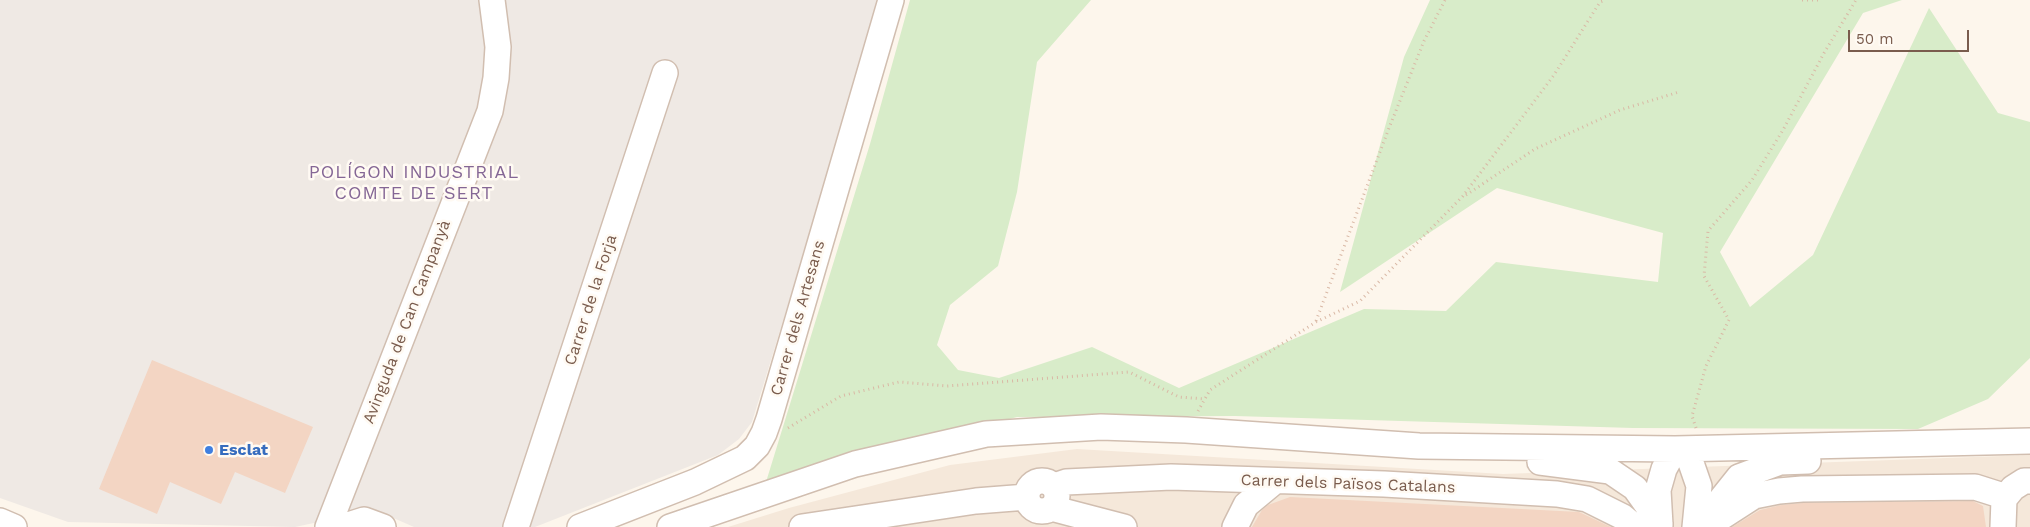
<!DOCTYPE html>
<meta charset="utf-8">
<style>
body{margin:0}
#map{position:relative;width:2030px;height:527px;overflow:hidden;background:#fdf6ec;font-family:"Work Sans",sans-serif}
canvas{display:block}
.scale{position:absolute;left:1848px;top:30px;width:121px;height:22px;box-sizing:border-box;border:2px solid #7a5c4d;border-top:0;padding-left:6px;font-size:15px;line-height:18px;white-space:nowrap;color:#7a5c4d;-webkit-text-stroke:4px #fffaf3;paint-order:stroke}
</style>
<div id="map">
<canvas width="2030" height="527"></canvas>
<div class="scale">50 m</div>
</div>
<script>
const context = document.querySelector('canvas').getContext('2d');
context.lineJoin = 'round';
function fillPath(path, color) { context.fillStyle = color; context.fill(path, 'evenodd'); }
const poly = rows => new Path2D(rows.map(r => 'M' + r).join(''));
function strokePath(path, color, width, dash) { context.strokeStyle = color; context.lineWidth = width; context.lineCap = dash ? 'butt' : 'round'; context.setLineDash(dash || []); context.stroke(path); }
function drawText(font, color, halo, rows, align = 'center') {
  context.font = font + ' "Work Sans",sans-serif'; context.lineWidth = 5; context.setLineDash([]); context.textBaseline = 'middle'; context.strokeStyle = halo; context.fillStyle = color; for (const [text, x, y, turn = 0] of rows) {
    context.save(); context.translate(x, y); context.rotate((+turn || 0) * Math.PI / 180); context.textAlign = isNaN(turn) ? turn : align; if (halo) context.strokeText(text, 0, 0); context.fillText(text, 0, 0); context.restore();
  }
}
const residential = poly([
 [1077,449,1503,474,2030,455,2030,527,728,527,789,508,950,465]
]);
const industrial = poly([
 [0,0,877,0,809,236,752,422,739,439,718,455,535,527,414,527,375,510,295,527,68,522,0,498]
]);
const green = poly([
 [910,0,1091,0,1037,62,1017,192,998,266,950,305,937,345,958,370,999,378,1092,347,1179,388,1364,309,1446,311,1496,262,1658,282,1663,233,1497,188,1340,292,1404,57,1430,0,1902,0,1863,13,1720,252,1750,307,1813,255,1929,8,1998,113,2030,122,2030,358,1988,399,1918,429,1633,428,1235,416,1017,417,766,482,870,144]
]);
const building = poly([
 [152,360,313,427,285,493,235,472,221,504,170,482,157,514,99,489],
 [1290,497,1579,512,1611,527,1252,527,1262,510,1268,505],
 [1973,501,1983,506,1986,527,1732,527,1760,510,1781,505,1803,503]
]);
const path = poly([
 [1802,0,1821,0],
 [1466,195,1535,149,1620,110,1679,92],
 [1316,321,1389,128,1424,41,1445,0],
 [1198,411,1210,390,1316,322,1360,301,1463,196,1554,75,1600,2,1606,0],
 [788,428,841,396,899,382,947,386,1129,372,1179,397,1205,399],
 [1696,428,1692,416,1706,366,1729,320,1704,276,1708,231,1752,180,1783,130,1824,53,1856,0]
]);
const minor = poly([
 [1675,449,1690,460,1699,486,1695,527],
 [1540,462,1610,471,1635,488,1660,523],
 '1027 496a15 15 0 1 1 30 0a15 15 0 1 1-30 0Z',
 [1054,486,1066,482,1171,477,1384,484,1557,494,1587,499,1623,517,1635,527],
 [2004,499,2013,488,2024,481,2030,481],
 [1051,508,1124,527],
 [0,521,14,527],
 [1708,522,1715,507,1739,477,1780,462,1808,461],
 [1660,525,1658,490,1664,469,1675,449],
 [328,527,490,111,496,78,498,47,492,0],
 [328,527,342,527,364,520,383,527],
 [516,527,665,73],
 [580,527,695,482,745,458,757,446,764,433,769,419,891,0],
 [670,527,855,464,986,434,1101,427,1186,430,1419,446,1675,449,2030,441],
 [802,527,976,501,1027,497],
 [1235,527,1246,505,1275,481],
 [1706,527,1754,496,1779,491,1802,489,1975,487,1997,494,2004,499],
 [2003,527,2004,499]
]);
const markers = [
 [209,450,5,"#3f7fe0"]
];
const streetNames = [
 ["Carrer de la Forja",591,300,-72],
 ["Carrer dels Artesans",798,318,-74],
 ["Avinguda de Can Campanyà",407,322,-69],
 ["Carrer dels Països Catalans",1348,484,2]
];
const shopNames = [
 ["Esclat",219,450]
];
const neighbourhoodNames = [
 ["POLÍGON INDUSTRIAL",414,173],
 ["COMTE DE SERT",414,194]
];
fillPath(residential, '#f5e8da');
fillPath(industrial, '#efe9e4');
fillPath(green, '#d8ecc9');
fillPath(building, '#f3d5c3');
strokePath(minor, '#d1beb0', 28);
strokePath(path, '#d9b8a5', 3, [1, 4]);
strokePath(minor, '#fff', 25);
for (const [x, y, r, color] of markers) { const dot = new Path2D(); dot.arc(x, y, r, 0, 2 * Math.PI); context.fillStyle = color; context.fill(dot); strokePath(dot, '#fffaf3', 2); }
drawText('16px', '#7a5c4d', '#fffaf3', streetNames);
drawText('bold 16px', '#366cbe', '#fffaf3', shopNames, 'left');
context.letterSpacing = '1px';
drawText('18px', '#846695', '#fffaf3', neighbourhoodNames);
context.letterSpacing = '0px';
</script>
